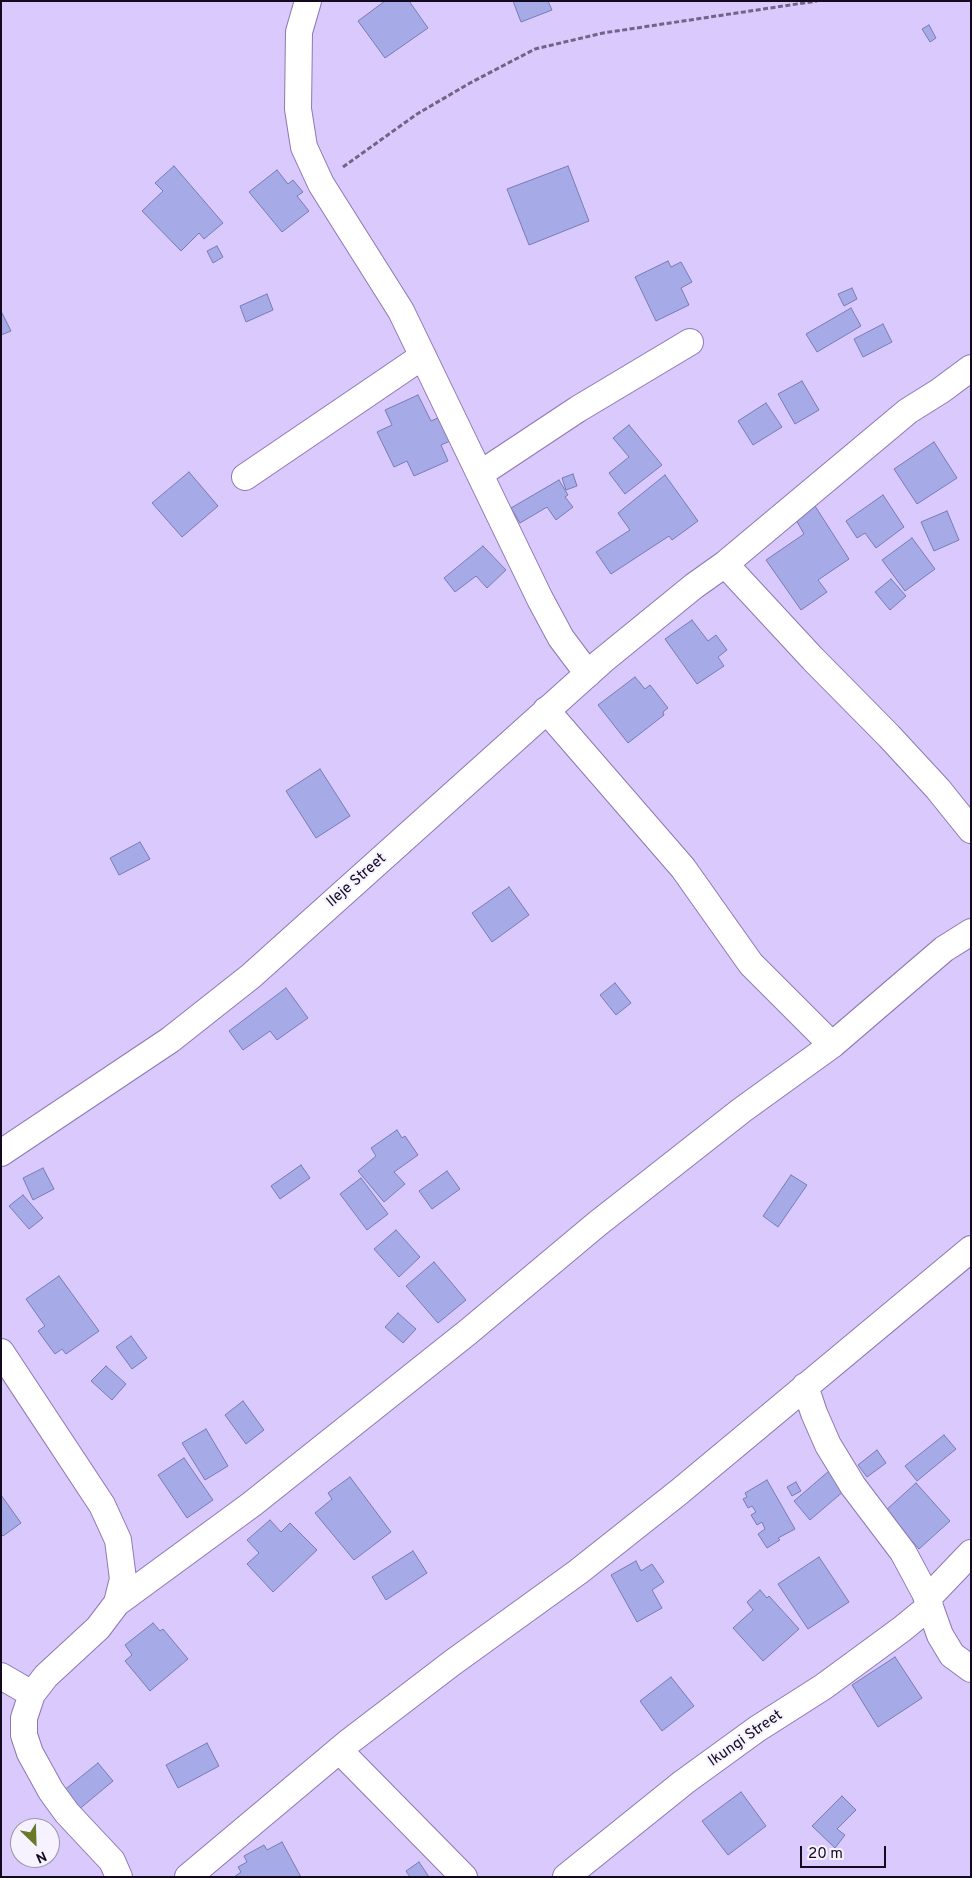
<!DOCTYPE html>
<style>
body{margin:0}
#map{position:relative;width:972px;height:1878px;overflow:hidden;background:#dac9fc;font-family:Overpass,sans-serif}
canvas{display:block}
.frame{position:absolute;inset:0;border:2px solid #130a20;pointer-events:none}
.north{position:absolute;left:10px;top:1818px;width:50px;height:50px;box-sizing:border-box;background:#f6f2ff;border:1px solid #9b95a6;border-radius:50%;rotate:156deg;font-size:14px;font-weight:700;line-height:20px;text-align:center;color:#130a20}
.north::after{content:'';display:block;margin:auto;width:18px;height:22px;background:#687928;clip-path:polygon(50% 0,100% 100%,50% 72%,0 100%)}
.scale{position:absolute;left:800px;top:1846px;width:86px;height:22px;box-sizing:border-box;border:2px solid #130a20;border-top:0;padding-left:6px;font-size:15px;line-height:18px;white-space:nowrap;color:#130a20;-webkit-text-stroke:4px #f6f2ff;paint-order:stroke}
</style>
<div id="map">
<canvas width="972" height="1878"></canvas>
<div class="frame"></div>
<div class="north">N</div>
<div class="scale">20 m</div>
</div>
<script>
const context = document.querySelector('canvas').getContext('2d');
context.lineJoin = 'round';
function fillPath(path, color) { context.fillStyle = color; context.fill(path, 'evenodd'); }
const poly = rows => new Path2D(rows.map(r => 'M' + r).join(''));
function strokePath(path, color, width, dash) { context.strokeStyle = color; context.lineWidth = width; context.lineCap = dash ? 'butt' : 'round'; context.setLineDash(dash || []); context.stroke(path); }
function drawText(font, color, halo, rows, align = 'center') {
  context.font = font + ' Overpass,sans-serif'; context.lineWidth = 4; context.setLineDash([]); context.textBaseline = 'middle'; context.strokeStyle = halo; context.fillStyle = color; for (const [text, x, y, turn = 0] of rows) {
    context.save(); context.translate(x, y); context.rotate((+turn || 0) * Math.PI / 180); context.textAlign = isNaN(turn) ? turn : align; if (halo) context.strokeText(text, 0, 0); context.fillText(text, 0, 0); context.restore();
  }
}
const building = poly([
 [385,1,409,1,428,28,385,58,358,21,385,1],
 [513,1,548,1,552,10,521,22,513,1],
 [929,25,936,38,930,42,922,29,929,25],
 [174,166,223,223,204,239,199,233,181,251,142,211,163,191,155,183,174,166],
 [568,166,589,221,529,245,507,189,568,166],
 [277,170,288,184,293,180,303,192,297,196,309,211,282,232,249,192,277,170],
 [217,246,223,257,213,263,207,251,217,246],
 [668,261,671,267,681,262,692,282,681,288,689,305,656,321,635,277,668,261],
 [852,288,857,299,844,306,838,294,852,288],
 [267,294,273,310,246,322,240,306,267,294],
 [851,308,861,326,817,352,806,334,851,308],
 [1,311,11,331,1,335,1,311],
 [883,324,892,342,863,357,854,339,883,324],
 [802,381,819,410,795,424,778,394,802,381],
 [418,395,431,421,440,417,450,441,441,445,448,461,414,476,407,461,394,467,377,432,392,425,385,410,418,395],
 [766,403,782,427,753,445,738,421,766,403],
 [629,425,662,465,625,494,609,473,629,457,613,438,629,425],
 [934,442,957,478,917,504,894,469,934,442],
 [189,472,218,506,182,537,152,503,189,472],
 [573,474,577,486,566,490,562,478,573,474],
 [665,475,698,521,672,540,669,536,611,574,596,552,630,530,618,513,665,475],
 [559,480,568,495,565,497,573,507,556,520,547,507,520,523,511,508,559,480],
 [883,495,904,527,876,548,865,533,857,538,846,521,883,495],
 [815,506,849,559,818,580,827,592,801,610,766,560,804,534,795,518,815,506],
 [947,511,959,540,934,551,921,522,947,511],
 [912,538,935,569,905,591,882,560,912,538],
 [483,546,506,570,487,588,476,576,455,592,444,578,483,546],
 [891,579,906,596,890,610,875,592,891,579],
 [692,620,708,641,716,635,727,650,718,657,724,666,697,684,665,639,692,620],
 [635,677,645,689,650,685,668,708,663,712,664,715,628,743,598,705,635,677],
 [320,769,350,816,316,838,286,791,320,769],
 [140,842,150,859,119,875,110,858,140,842],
 [509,887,529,915,492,942,472,913,509,887],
 [615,983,631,1003,616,1015,600,995,615,983],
 [286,988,308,1018,277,1040,270,1031,243,1050,229,1031,286,988],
 [397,1130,402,1138,405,1136,418,1155,394,1172,405,1184,384,1202,358,1171,376,1156,371,1148,397,1130],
 [301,1165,310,1178,280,1199,271,1186,301,1165],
 [43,1168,54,1189,33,1200,23,1178,43,1168],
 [447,1171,460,1189,432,1209,419,1191,447,1171],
 [791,1175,807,1185,778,1227,763,1216,791,1175],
 [361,1178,388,1214,367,1230,340,1194,361,1178],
 [23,1195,43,1218,29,1229,9,1206,23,1195],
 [396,1230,420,1257,399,1277,374,1249,396,1230],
 [434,1262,466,1300,438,1323,406,1286,434,1262],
 [59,1276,99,1331,66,1354,62,1349,55,1354,38,1331,45,1326,26,1299,59,1276],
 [398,1313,416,1329,403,1343,385,1327,398,1313],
 [131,1336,147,1358,132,1369,116,1347,131,1336],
 [106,1366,126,1384,112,1400,91,1381,106,1366],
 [243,1401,264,1430,246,1444,225,1415,243,1401],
 [206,1429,228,1466,205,1480,182,1443,206,1429],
 [944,1435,956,1449,917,1481,905,1466,944,1435],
 [877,1450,886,1463,867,1477,858,1465,877,1450],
 [184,1458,213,1500,187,1518,158,1475,184,1458],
 [829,1471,845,1490,810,1520,794,1501,829,1471],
 [350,1477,391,1532,354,1560,315,1513,332,1499,328,1493,350,1477],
 [767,1480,795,1529,778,1538,780,1540,767,1548,758,1534,765,1529,762,1522,757,1525,751,1515,756,1512,752,1506,748,1508,743,1499,747,1497,745,1493,767,1480],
 [796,1482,801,1491,792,1496,787,1487,796,1482],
 [916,1483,950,1521,919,1549,885,1511,916,1483],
 [1,1495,21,1523,3,1536,1,1534,1,1495],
 [270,1520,281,1532,290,1523,317,1550,273,1592,247,1564,259,1553,247,1540,270,1520],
 [413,1551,427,1573,386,1600,372,1577,413,1551],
 [819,1557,849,1602,808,1629,778,1584,819,1557],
 [636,1561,641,1571,652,1564,664,1582,652,1590,662,1608,637,1622,611,1575,636,1561],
 [760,1590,767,1598,769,1596,799,1629,763,1661,733,1628,753,1610,747,1602,760,1590],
 [153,1623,160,1631,163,1629,188,1659,150,1691,125,1661,132,1655,125,1645,153,1623],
 [895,1657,922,1698,878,1727,852,1685,895,1657],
 [671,1677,694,1706,662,1731,640,1701,671,1677],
 [207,1743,219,1766,178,1788,166,1765,207,1743],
 [98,1763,113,1781,77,1811,62,1792,98,1763],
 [741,1792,766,1826,728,1855,702,1821,741,1792],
 [842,1796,856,1810,837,1829,845,1835,835,1848,812,1826,842,1796],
 [282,1842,301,1877,234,1877,241,1872,238,1867,247,1862,244,1856,264,1845,267,1850,282,1842],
 [419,1862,429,1877,410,1877,406,1871,419,1862]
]);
const path = poly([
 [343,167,417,114,470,83,535,49,603,33,817,1]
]);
const street = poly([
 [308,1,299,32,298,109,304,147,321,184,401,311,540,599,561,638,588,674],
 [480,474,578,409,690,342],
 [245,477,423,356],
 [725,564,813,659,889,736,938,789,971,830],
 [546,710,683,868,751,964,832,1045],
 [1,1153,170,1040,251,976,602,661,694,586,725,564,908,411,940,391,971,368],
 [1,1352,102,1505,118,1540,123,1579,117,1603,98,1628,46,1676,32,1694,24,1718,24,1735,30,1753,51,1791,67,1813,112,1861,119,1877],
 [805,1386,814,1413,828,1445,853,1486,903,1552,925,1593,940,1635,952,1655,971,1669],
 [927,1599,971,1553],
 [117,1603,252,1504,468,1332,597,1224,742,1110,832,1045,944,949,971,932],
 [1,1676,32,1694],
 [339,1750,464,1877],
 [188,1877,350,1741,452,1663,578,1572,679,1492,971,1249],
 [566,1877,684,1782,757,1729,823,1687,902,1629,930,1606]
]);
const streetNames = [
 ["Ileje Street",357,881,-41],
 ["Ikungi Street",746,1739,-35]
];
fillPath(building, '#a6abe7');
strokePath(building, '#777bb5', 1);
strokePath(street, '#8d78b3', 28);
strokePath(path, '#716487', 3, [5, 2.5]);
strokePath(street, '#fff', 26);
drawText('15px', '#130a20', '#f6f2ff', streetNames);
</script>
